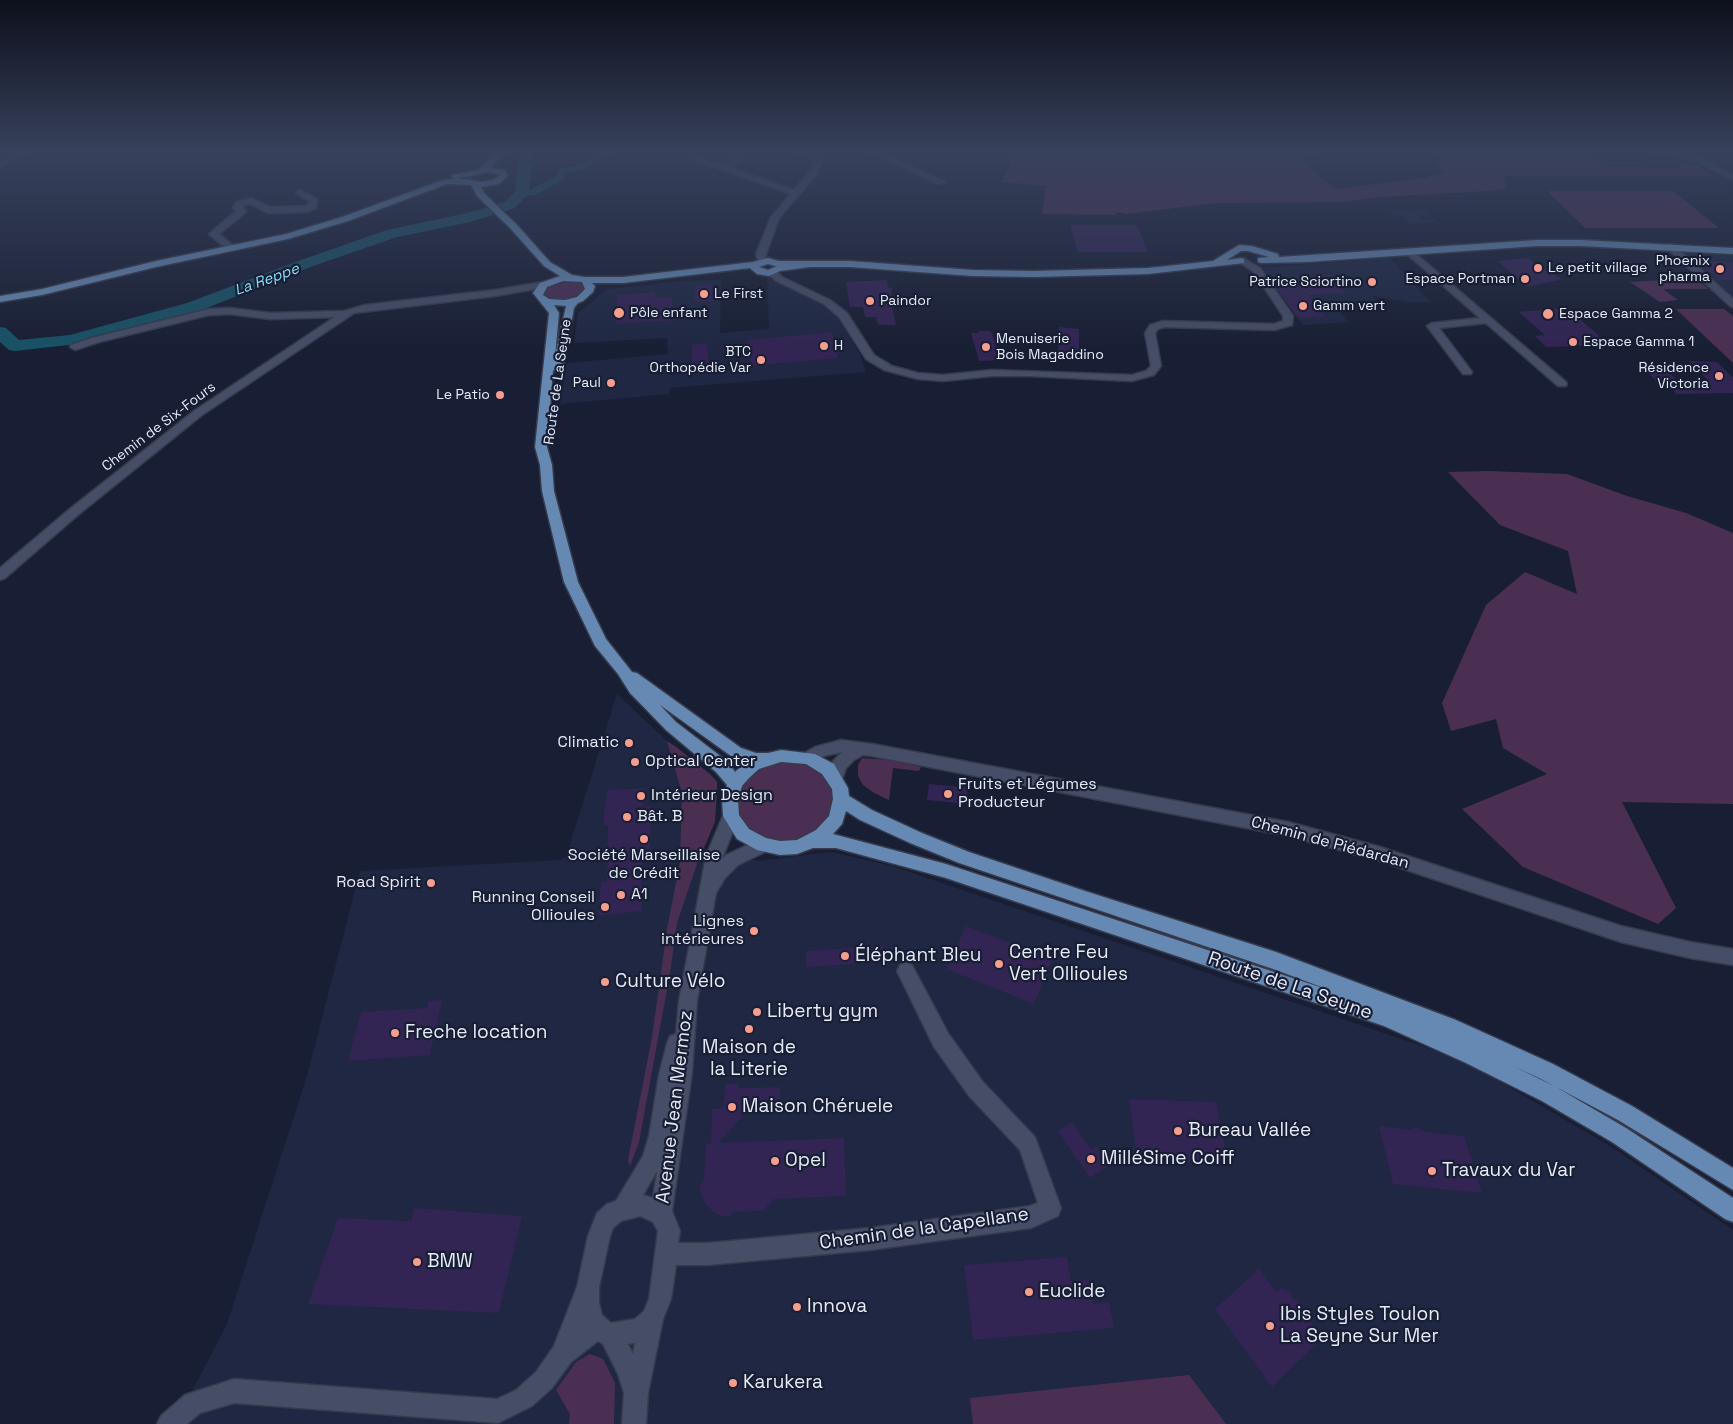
<!DOCTYPE html>
<meta charset="utf-8">
<style>
body{margin:0}
canvas{display:block;background:#181e33}
</style>
<canvas width="1733" height="1424"></canvas>
<script>
const context = document.querySelector('canvas').getContext('2d');
context.lineJoin = 'round';
function fillPath(path, color) { context.fillStyle = color; context.fill(path, 'evenodd'); }
const poly = rows => new Path2D(rows.map(r => 'M' + r).join(''));
function strokePath(path, color, width, dash) { context.strokeStyle = color; context.lineWidth = width; context.lineCap = dash ? 'butt' : 'round'; context.setLineDash(dash || []); context.stroke(path); }
function drawText(font, color, halo, rows, align = 'center') {
  context.font = font + ' "Space Grotesk",sans-serif'; context.lineWidth = 4.5; context.setLineDash([]); context.textBaseline = 'middle'; context.strokeStyle = halo; context.fillStyle = color; for (const [text, x, y, turn = 0] of rows) {
    context.save(); context.translate(x, y); context.rotate((+turn || 0) * Math.PI / 180); context.textAlign = isNaN(turn) ? turn : align; if (halo) context.strokeText(text, 0, 0); context.fillText(text, 0, 0); context.restore();
  }
}
const built = poly([
 [1424,210,1429,214,1418,215,1422,220,1433,219,1436,222,1410,223,1403,215,1394,216,1390,211],
 [1688,252,1733,253,1733,299,1686,258,1683,255],
 [1390,258,1430,302,1410,302,1373,296,1376,301,1333,303,1348,322,1303,325,1261,268],
 [767,276,824,305,837,317,860,354,866,372,670,388,669,394,560,404,567,363,668,354,667,338,574,343,578,313,608,289,683,281,721,280,720,333,769,329],
 [617,694,667,741,689,782,691,846,758,861,831,852,892,866,1463,1060,1613,1148,1733,1230,1733,1424,175,1424,227,1324,307,1076,360,871,560,860,566,857]
]);
const green = poly([
 [1013,152,1319,152,1302,160,1324,181,1337,189,1424,178,1444,172,1437,165,1441,162,1435,152,1586,152,1607,167,1681,168,1679,165,1696,165,1712,176,1504,176,1506,189,1488,191,1380,197,1344,202,1216,203,1126,214,1116,212,1117,215,1042,214,1046,186,1001,182,1011,167,1008,163],
 [1547,191,1673,191,1719,228,1585,228],
 [562,278,588,283,580,299,547,302,539,289],
 [1696,278,1708,289,1663,289,1678,300,1660,302,1630,282],
 [1676,309,1724,309,1733,316,1733,363],
 [1488,471,1567,474,1627,496,1686,513,1733,533,1733,804,1622,802,1676,908,1658,924,1523,867,1462,809,1547,774,1503,748,1496,719,1451,731,1442,703,1486,605,1525,572,1577,594,1568,551,1500,525,1448,472],
 [667,741,675,746,711,775,717,782,717,791,715,822,697,864,677,923,670,973,639,1142,630,1166,628,1160,652,1037,667,929,680,862,682,793],
 [781,756,819,763,841,799,813,841,763,845,731,816,743,773],
 [862,758,890,760,921,767,919,771,893,768,889,800,874,793,863,785,858,776,858,765],
 [590,1354,603,1359,615,1383,614,1424,569,1424,570,1414,556,1390,576,1362],
 [1189,1375,1226,1424,973,1424,970,1398]
]);
const canal = poly([
 [602,152,613,152,580,170,568,172,564,175,564,179,535,195,522,196,518,193,522,190,530,190,557,176,557,172,562,168,575,166,602,152]
]);
const river = poly([
 [519,152,533,152,529,193,515,208,470,222,397,237,313,266,199,311,77,344,15,351,9,350,0,342,0,327,6,328,19,340,70,335,187,303,301,260,387,230,467,213,505,202,515,192,519,152]
]);
const building = poly([
 [1070,225,1137,225,1148,252,1078,252],
 [1528,258,1539,267,1562,279,1527,287,1498,261],
 [1698,261,1733,263,1733,280,1717,280,1715,274,1711,274],
 [1332,275,1346,293,1309,295,1325,317,1298,318,1269,278],
 [887,280,888,287,892,288,891,302,896,325,878,325,876,317,865,317,863,307,850,307,846,282],
 [714,285,714,301,694,302,695,286],
 [655,292,655,298,672,297,674,320,616,324,617,295],
 [1567,308,1597,334,1608,345,1546,347,1535,336,1545,335,1519,312],
 [1059,327,1079,329,1079,356,1058,354],
 [978,331,991,331,1001,360,979,361,971,333,978,333],
 [832,332,838,358,751,366,747,340],
 [707,343,709,369,691,371,692,345],
 [1689,361,1717,362,1733,378,1733,393,1676,394,1671,388,1664,388,1649,374,1652,374,1648,369,1665,369,1677,380,1707,380],
 [929,784,968,788,967,804,927,800],
 [645,788,643,807,651,806,650,851,641,852,642,911,598,916,601,882,607,882,608,825,603,825,607,790],
 [966,926,1052,959,1034,1004,946,969],
 [883,946,884,962,806,967,806,951],
 [442,1000,430,1055,348,1061,361,1012,427,1008,428,1001],
 [738,1083,738,1088,780,1087,780,1105,766,1105,766,1103,743,1104,743,1116,718,1143,844,1138,846,1196,774,1199,763,1211,733,1212,730,1216,721,1216,712,1211,706,1204,701,1194,700,1184,704,1179,706,1144,711,1143,712,1109,724,1108,725,1084],
 [1129,1099,1216,1102,1228,1164,1137,1160],
 [1072,1122,1091,1149,1096,1146,1109,1165,1090,1178,1058,1131],
 [1379,1126,1411,1130,1416,1127,1426,1132,1464,1136,1482,1193,1393,1184],
 [414,1208,522,1216,499,1313,308,1304,338,1218,411,1221],
 [1067,1257,1071,1281,1089,1280,1093,1304,1109,1302,1114,1328,973,1340,964,1265],
 [1259,1269,1276,1292,1282,1288,1291,1292,1291,1297,1299,1302,1298,1305,1306,1310,1305,1314,1323,1337,1272,1387,1215,1309]
]);
const minor = poly([
 [16,152,26,152,0,167,0,162,16,152],
 [733,152,742,152,747,157,730,168,794,190,807,175,812,167,814,157,795,152,823,152,820,167,815,176,779,218,766,254,765,263,759,263,756,254,771,217,791,194,689,158,693,156,722,165,738,157,733,152],
 [871,152,882,152,945,182,938,184,871,152],
 [1655,152,1676,152,1699,156,1733,175,1733,180,1694,160,1655,152],
 [300,190,317,199,316,208,308,212,268,213,250,204,242,206,246,211,245,213,219,234,234,246,234,250,228,250,209,234,236,211,233,208,236,202,251,198,270,207,306,206,310,202,296,193,300,190],
 [1671,244,1674,245,1733,299,1733,307,1730,306,1668,249,1668,245,1671,244],
 [1410,249,1566,382,1567,384,1566,386,1558,386,1486,323,1439,328,1472,372,1471,374,1463,374,1427,326,1432,323,1480,318,1407,254,1405,252,1410,249],
 [1243,258,1260,268,1293,316,1292,325,1274,330,1164,327,1158,329,1155,333,1161,366,1154,375,1132,381,1030,376,992,376,943,381,918,379,884,370,866,359,839,317,824,304,776,281,767,272,769,270,775,270,782,277,830,300,847,313,874,355,892,366,918,373,943,375,992,370,1132,375,1146,371,1151,366,1145,333,1150,325,1163,321,1274,324,1283,321,1283,316,1254,272,1238,261,1243,258],
 [543,282,548,285,546,287,495,296,354,313,202,415,79,514,5,578,0,580,0,568,71,508,194,411,335,317,270,319,230,314,209,315,99,342,75,350,70,347,71,345,91,338,209,309,230,308,270,313,344,311,365,305,495,290,543,282],
 [841,740,872,744,1288,822,1380,847,1621,926,1690,942,1733,949,1733,965,1690,958,1621,942,1380,861,1288,836,872,756,863,755,854,760,846,768,841,782,835,783,829,782,827,777,833,761,842,752,824,756,809,764,803,762,801,758,803,754,815,747,841,740],
 [731,809,737,811,739,816,722,859,726,855,763,838,769,840,771,845,769,850,738,865,725,878,716,893,697,1001,692,1073,672,1211,680,1231,678,1243,708,1243,870,1228,1030,1206,1038,1203,1020,1150,969,1096,934,1047,897,971,900,965,906,962,912,965,948,1033,983,1082,1035,1137,1061,1208,1058,1216,1031,1228,870,1250,708,1265,676,1265,671,1299,663,1319,648,1393,646,1424,622,1424,624,1393,618,1374,603,1344,598,1341,571,1362,552,1388,532,1406,498,1423,234,1403,200,1413,187,1424,157,1424,161,1416,185,1395,234,1379,497,1399,516,1390,536,1372,554,1346,577,1287,588,1236,597,1213,607,1204,616,1201,643,1156,649,1136,659,1075,667,1043,670,1036,676,1034,679,1001,706,856,725,811,731,809],
 [657,1171,653,1198,643,1195,657,1171],
 [640,1216,653,1222,658,1231,649,1299,644,1311,635,1319,611,1323,602,1315,599,1303,599,1287,610,1236,613,1228,621,1221,640,1216],
 [634,1343,635,1343,633,1354,628,1344,634,1343]
]);
const major = poly([
 [496,152,505,152,491,168,505,170,508,176,499,184,481,187,484,193,517,225,550,262,572,275,585,277,623,277,753,262,768,258,779,261,850,261,973,270,1034,271,1148,268,1213,261,1239,245,1252,246,1278,254,1279,257,1537,240,1581,240,1733,248,1733,254,1581,246,1537,246,1307,262,1261,263,1258,262,1258,258,1269,257,1248,251,1241,251,1227,260,1241,258,1244,259,1244,263,1148,274,1034,277,973,276,850,267,810,267,780,271,769,276,757,274,750,268,623,283,592,283,595,286,593,292,583,301,578,303,574,308,563,369,558,372,553,370,547,447,552,465,554,491,578,582,606,639,632,672,637,673,741,748,756,753,768,753,781,750,815,754,834,764,848,788,849,796,872,810,922,833,969,852,1085,891,1276,952,1456,1020,1553,1064,1632,1106,1733,1168,1733,1190,1618,1120,1539,1078,1513,1066,1556,1087,1626,1128,1733,1198,1733,1222,1725,1219,1612,1142,1542,1101,1466,1063,1384,1026,946,878,836,848,813,848,797,854,780,855,757,850,737,839,723,816,722,800,727,785,716,772,666,730,630,693,618,674,595,646,564,582,542,491,540,465,535,447,549,313,533,293,540,283,560,276,544,266,511,229,477,196,471,185,447,184,348,221,288,239,156,267,42,295,0,302,0,296,42,289,156,261,286,234,342,217,443,180,454,179,451,177,452,175,478,170,496,152],
 [488,172,500,175,493,180,480,182,467,179,457,179,488,172],
 [768,264,775,266,777,266,768,270,759,267,768,264],
 [563,281,582,282,585,289,577,297,565,300,549,299,543,295,547,287,563,281],
 [554,305,566,306,555,356,559,313,554,305],
 [660,705,731,756,746,762,735,772,728,762,676,722,660,705],
 [781,762,806,764,822,774,832,789,833,799,829,816,816,830,797,840,780,841,766,838,749,829,739,815,738,800,742,786,749,778,759,769,781,762],
 [846,811,860,820,910,843,959,863,1276,970,1332,991,946,864,833,834,842,824,846,811]
]);
const markers = [
 [1538,268,5,"#f59d8f"],
 [1720,269,5,"#f59d8f"],
 [1525,279,5,"#f59d8f"],
 [1372,282,5,"#f59d8f"],
 [704,294,5,"#f59d8f"],
 [870,301,5,"#f59d8f"],
 [1303,306,5,"#f59d8f"],
 [619,313,6,"#f59d8f"],
 [1548,314,6,"#f59d8f"],
 [1573,342,5,"#f59d8f"],
 [824,346,5,"#f59d8f"],
 [986,347,5,"#f59d8f"],
 [761,360,5,"#f59d8f"],
 [1719,376,5,"#f59d8f"],
 [611,383,5,"#f59d8f"],
 [500,395,5,"#f59d8f"],
 [629,743,5,"#f59d8f"],
 [635,762,5,"#f59d8f"],
 [948,794,5,"#f59d8f"],
 [641,796,5,"#f59d8f"],
 [627,817,5,"#f59d8f"],
 [644,839,5,"#f59d8f"],
 [431,883,5,"#f59d8f"],
 [621,895,5,"#f59d8f"],
 [605,907,5,"#f59d8f"],
 [754,931,5,"#f59d8f"],
 [845,956,5,"#f59d8f"],
 [999,964,5,"#f59d8f"],
 [605,982,5,"#f59d8f"],
 [757,1012,5,"#f59d8f"],
 [749,1029,5,"#f59d8f"],
 [395,1033,5,"#f59d8f"],
 [732,1107,5,"#f59d8f"],
 [1178,1131,5,"#f59d8f"],
 [1091,1159,5,"#f59d8f"],
 [775,1161,5,"#f59d8f"],
 [1432,1171,5,"#f59d8f"],
 [417,1262,5,"#f59d8f"],
 [1029,1292,5,"#f59d8f"],
 [797,1307,5,"#f59d8f"],
 [1270,1326,5,"#f59d8f"],
 [733,1383,5,"#f59d8f"]
];
const farPoinames = [
 ["Phoenix",1710,261,"right"],
 ["pharma",1710,277,"right"],
 ["Le petit village",1548,268],
 ["Espace Portman",1515,279,"right"],
 ["Patrice Sciortino",1362,282,"right"],
 ["Le First",714,294],
 ["Paindor",880,301],
 ["Gamm vert",1313,306],
 ["Pôle enfant",630,313],
 ["Espace Gamma 2",1559,314],
 ["Menuiserie",996,339],
 ["Bois Magaddino",996,355],
 ["Espace Gamma 1",1583,342],
 ["H",834,346],
 ["BTC",751,352,"right"],
 ["Orthopédie Var",751,368,"right"],
 ["Résidence",1709,368,"right"],
 ["Victoria",1709,384,"right"],
 ["Paul",601,383,"right"],
 ["Le Patio",490,395,"right"]
];
const farStreetnames = [
 ["Route de La Seyne",558,382,-82],
 ["Chemin de Six-Fours",159,427,-37]
];
const farWaternames = [
 ["La Reppe",267,280,-20]
];
const poiNames = [
 ["Climatic",619,743,"right"],
 ["Optical Center",645,762],
 ["Fruits et Légumes",958,785],
 ["Producteur",958,803],
 ["Intérieur Design",651,796],
 ["Bât. B",637,817],
 ["Société Marseillaise",644,856,"center"],
 ["de Crédit",644,874,"center"],
 ["Road Spirit",421,883,"right"],
 ["A1",631,895],
 ["Running Conseil",595,898,"right"],
 ["Ollioules",595,916,"right"],
 ["Lignes",744,922,"right"],
 ["intérieures",744,940,"right"]
];
const streetNames = [
 ["Chemin de Piédardan",1330,843,15]
];
const nearPoinames = [
 ["Centre Feu",1009,953],
 ["Vert Ollioules",1009,975],
 ["Éléphant Bleu",855,956],
 ["Culture Vélo",615,982],
 ["Liberty gym",767,1012],
 ["Freche location",405,1033],
 ["Maison de",749,1048,"center"],
 ["la Literie",749,1070,"center"],
 ["Maison Chéruele",742,1107],
 ["Bureau Vallée",1188,1131],
 ["MilléSime Coiff",1101,1159],
 ["Opel",785,1161],
 ["Travaux du Var",1442,1171],
 ["BMW",427,1262],
 ["Euclide",1039,1292],
 ["Innova",807,1307],
 ["Ibis Styles Toulon",1280,1315],
 ["La Seyne Sur Mer",1280,1337],
 ["Karukera",743,1383]
];
const nearStreetnames = [
 ["Route de La Seyne",1290,986,19],
 ["Avenue Jean Mermoz",675,1107,-83],
 ["Chemin de la Capellane",924,1229,-8]
];
fillPath(built, '#1f2742');
fillPath(green, '#4b2f53');
fillPath(canal, '#185265');
fillPath(river, '#185265');
fillPath(building, '#322453');
strokePath(minor, '#363a4b', 3);
strokePath(major, '#363a4b', 3);
fillPath(minor, '#464d66');
fillPath(major, '#6589b2');
const sky = context.createLinearGradient(0, 0, 0, 352);
sky.addColorStop(0, '#0d101c');
sky.addColorStop(0.43, '#37415b');
sky.addColorStop(1, '#37415b00');
context.fillStyle = sky;
context.fillRect(0, 0, 1733, 352);
for (const [x, y, r, color] of markers) { const dot = new Path2D(); dot.arc(x, y, r, 0, 2 * Math.PI); context.fillStyle = color; context.fill(dot); strokePath(dot, '#181e33', 2); }
drawText('14px', '#e5eaf9', '#181e33', farPoinames, 'left');
drawText('14px', '#e5eaf9', '#181e33', farStreetnames);
drawText('italic 15px', '#8bdcfa', '#181e33', farWaternames);
drawText('16px', '#e5eaf9', '#181e33', poiNames, 'left');
drawText('16px', '#e5eaf9', '#181e33', streetNames);
drawText('19px', '#e5eaf9', '#181e33', nearPoinames, 'left');
drawText('19px', '#e5eaf9', '#181e33', nearStreetnames);
</script>
